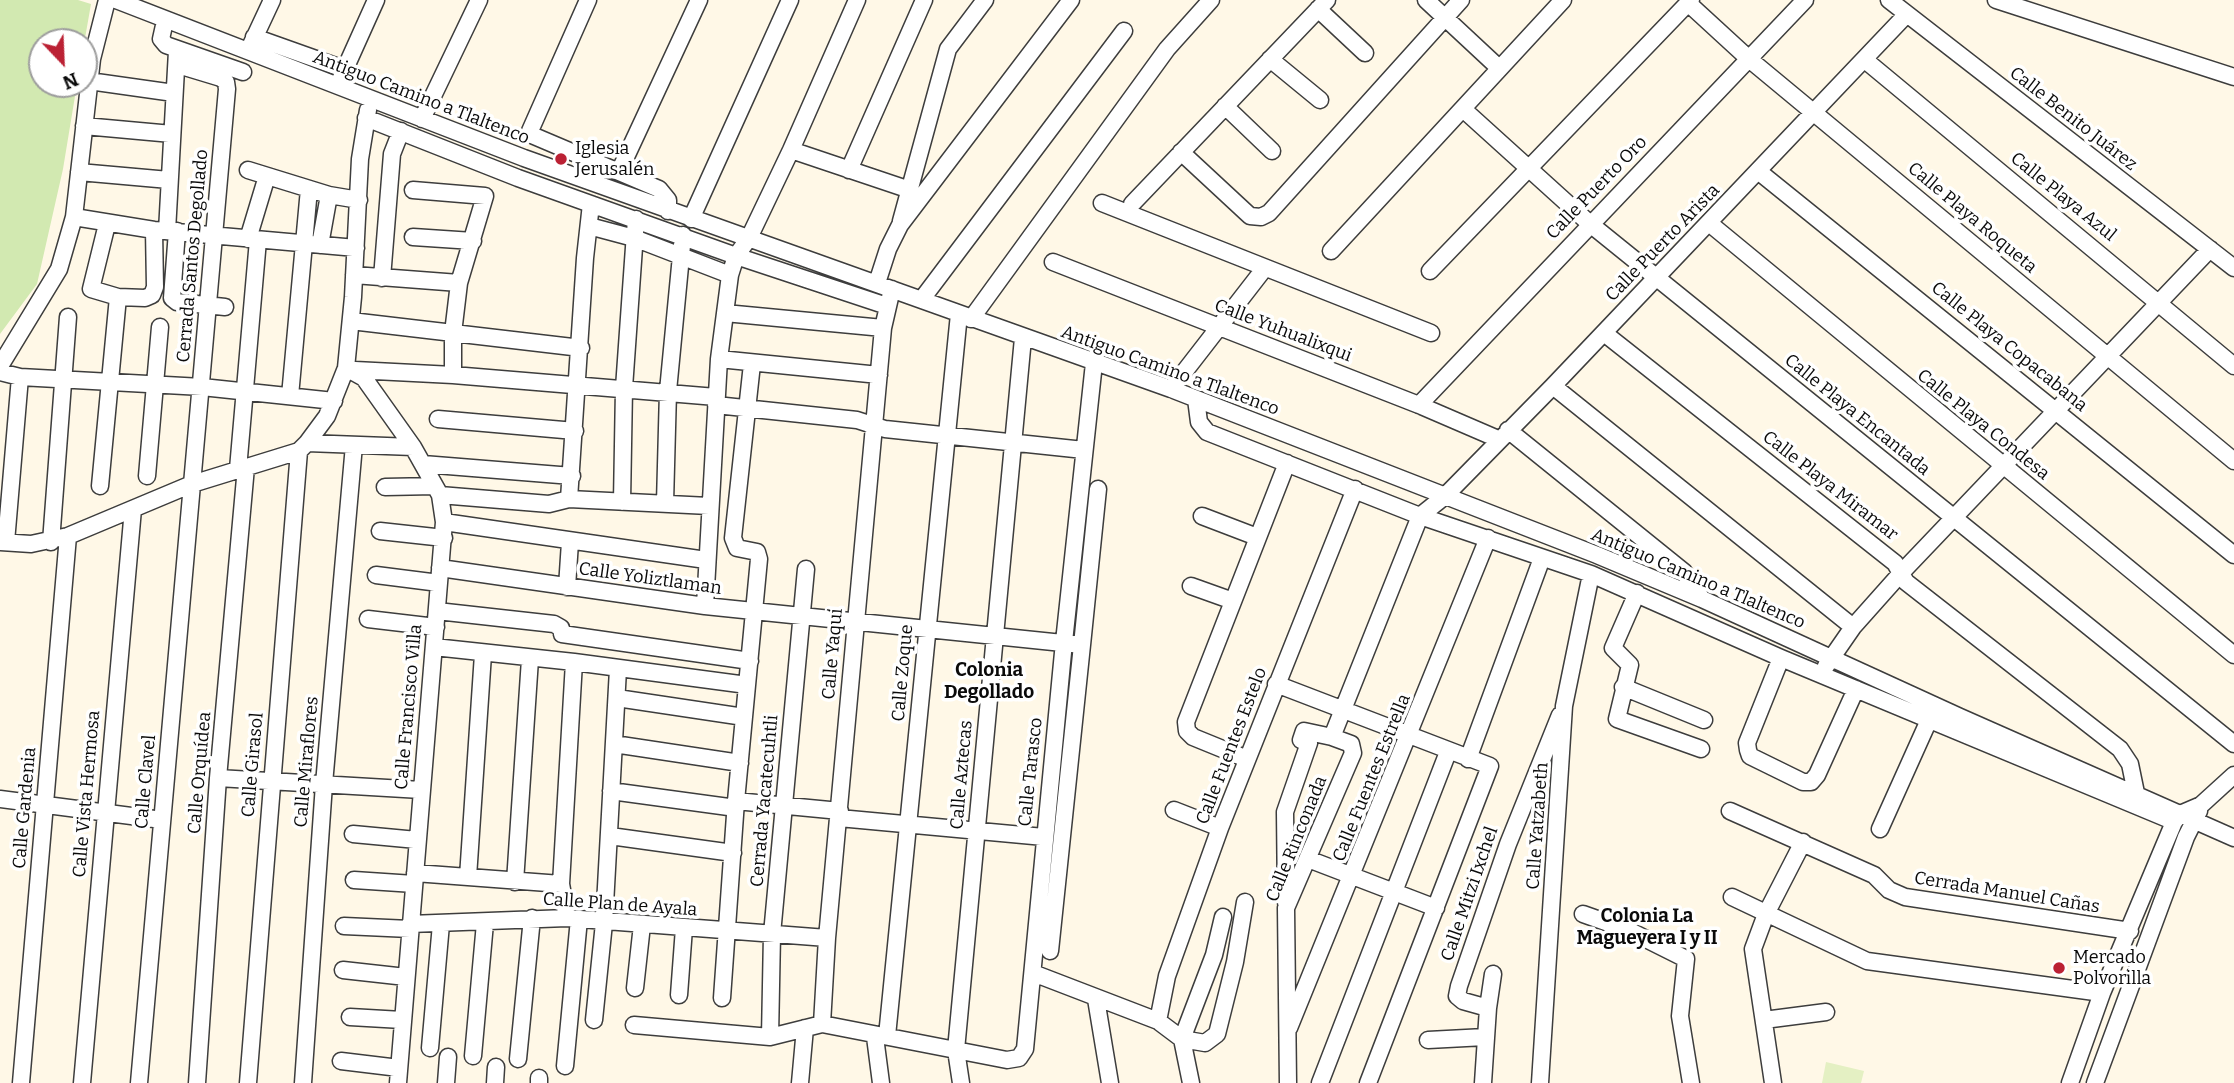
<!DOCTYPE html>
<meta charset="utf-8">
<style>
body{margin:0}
#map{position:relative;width:2234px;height:1083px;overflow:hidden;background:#fff8e7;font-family:Bitter,serif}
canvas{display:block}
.north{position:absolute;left:28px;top:28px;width:70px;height:70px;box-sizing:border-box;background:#fff;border:2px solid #9d9d9d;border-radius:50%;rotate:157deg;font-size:19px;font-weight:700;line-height:28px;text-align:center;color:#0a0a0a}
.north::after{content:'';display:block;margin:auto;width:24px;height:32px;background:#bb2134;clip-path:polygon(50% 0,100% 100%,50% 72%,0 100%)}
</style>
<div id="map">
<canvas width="2234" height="1083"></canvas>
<div class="north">N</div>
</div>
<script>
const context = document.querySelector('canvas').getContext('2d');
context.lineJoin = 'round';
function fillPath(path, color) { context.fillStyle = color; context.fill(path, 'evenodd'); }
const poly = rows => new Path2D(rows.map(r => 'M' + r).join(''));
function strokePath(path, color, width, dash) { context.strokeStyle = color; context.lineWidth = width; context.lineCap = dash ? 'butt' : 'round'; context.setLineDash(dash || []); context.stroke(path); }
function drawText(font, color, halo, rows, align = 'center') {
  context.font = font + ' Bitter,serif'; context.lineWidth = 7; context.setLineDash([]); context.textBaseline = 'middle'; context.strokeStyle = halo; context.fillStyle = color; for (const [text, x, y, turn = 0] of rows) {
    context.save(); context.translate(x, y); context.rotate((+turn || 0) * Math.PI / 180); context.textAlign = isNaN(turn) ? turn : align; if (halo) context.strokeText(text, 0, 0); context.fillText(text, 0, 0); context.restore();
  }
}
const green = poly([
 [0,0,78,0,91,4,84,44,42,42,42,84,77,84,63,169,37,284,0,334]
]);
const pitch = poly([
 [1826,1062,1864,1071,1861,1083,1822,1083]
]);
const minor = poly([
 [116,0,524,158,1171,389,1597,555,1702,599,1960,717,2234,838],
 [588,0,530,131,534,136,659,189,668,200,668,211],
 [1426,0,1499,68],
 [1889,0,2234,268],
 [1996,0,2234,77],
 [1688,3,1749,59,2234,461],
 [1318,9,1365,53],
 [165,21,161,39,166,45,243,72],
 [254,37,344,69],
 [251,45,272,0],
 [1270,59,1320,100],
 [1865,60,2234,366],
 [341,78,376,0],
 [89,81,174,93],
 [1225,106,1272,151],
 [1463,109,1589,223,2234,744],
 [366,118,518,178,736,256,887,306],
 [422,119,479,0],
 [84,126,172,134],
 [791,150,910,190],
 [1181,152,1250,216,1261,217,1269,213,1461,0],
 [248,170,329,195,359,200],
 [849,170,924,0],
 [1758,171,2234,555],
 [79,172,169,180],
 [619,172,699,0],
 [413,190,485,196,459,283,453,333,453,375],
 [1102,203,1431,333],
 [1132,204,1327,0],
 [74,217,154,230,356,248],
 [691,219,790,0],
 [901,221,948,49,985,0],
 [1709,223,2234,655],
 [107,224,91,289,118,297,145,298,152,295,155,287,154,230],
 [589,226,634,238,730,275],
 [167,231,177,51],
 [177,231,172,298,177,302,225,307],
 [413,237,473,241],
 [248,239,267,176],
 [320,245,329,195],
 [1331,251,1563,0],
 [1053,262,1419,405,1498,439],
 [1430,271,1691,0],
 [354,275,459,283],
 [382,278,392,154,401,131],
 [877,283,888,249,900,225,1071,0],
 [922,299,1124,31],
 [725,313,883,328],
 [971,319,1167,49,1211,0],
 [351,321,581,348],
 [1604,333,1895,563,1906,582,2120,749,2130,764,2136,793],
 [719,359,879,375],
 [0,366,59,269,74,217,92,59,107,0],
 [346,368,364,378,413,447,440,495,444,522,398,1083],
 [355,370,453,375,716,397],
 [0,372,20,377,202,387,334,401],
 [1553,386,1853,627],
 [1171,389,1264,269],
 [290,396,309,189],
 [1196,399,1199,422,1207,432,1420,516,1591,574,1781,658,2168,819],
 [716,405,857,420,885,429,1084,450],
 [1419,405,1805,0],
 [438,419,575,431],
 [1508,430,1684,572,1702,599],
 [307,443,327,416,346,368,353,297,360,159,368,110],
 [423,464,572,476],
 [238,469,258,240],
 [147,476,160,327],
 [100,486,118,297],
 [385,487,435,486],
 [440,495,549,504,569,499,709,506],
 [569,499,585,258,591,204],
 [622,502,624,388,636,219],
 [665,503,668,391,683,235],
 [1202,516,1257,537],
 [444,522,706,560],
 [380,531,444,538],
 [0,542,31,544,68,536,192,484,299,451,307,443,413,447],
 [6,542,20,377],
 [51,542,68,317],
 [440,568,705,606,1082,645,1098,489],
 [376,575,439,583],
 [1191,586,1233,601],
 [567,587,570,542],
 [1637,593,1613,648,1630,665,1617,719,1701,749],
 [705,606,719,359,730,275,736,256,749,238,791,150,857,0],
 [437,611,554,624,561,628,562,634,750,661],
 [368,619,436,627],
 [434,647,574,662,747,685],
 [1781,658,1747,743,1748,750,1750,756,1803,782,1811,782,1817,775,1856,689],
 [1826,666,1853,627,1902,572,2210,249],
 [1276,684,1490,766,1368,1083],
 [1623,687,1704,720],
 [617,698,744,717],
 [614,744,740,763],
 [1247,759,1193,737,1187,731,1186,722,1287,463],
 [1468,759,1542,558],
 [218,778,421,790],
 [611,791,736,808],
 [0,799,162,820],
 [736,801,840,811],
 [1174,810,1220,828],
 [1730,811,1874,875,1889,890,1905,897,2130,931],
 [839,818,1044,837],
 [1880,829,1929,720],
 [353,834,417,840],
 [610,836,733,853],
 [1308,859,1436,908],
 [415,873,561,884],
 [468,877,483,654],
 [354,880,414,884],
 [515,882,530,659],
 [1732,897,1867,961,2102,993],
 [1286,903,1285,812,1309,743,1301,740,1304,731,1332,737],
 [1583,914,1628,930,1686,959,1680,1016,1691,1083],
 [567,918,561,884,574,662],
 [410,924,567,918,827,938],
 [344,926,410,929],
 [1050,951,1082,645],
 [343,970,406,977],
 [1033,973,1158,1021,1182,1039,1205,1043,1217,1034,1235,962,1245,902],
 [635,988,642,925],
 [679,995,684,928],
 [722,998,736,801,759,559,757,552,737,548,733,538,752,364],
 [1096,999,1110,1083],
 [1488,1008,1493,974],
 [350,1017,402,1020],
 [594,1020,604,923,618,669],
 [1764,1020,1826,1012],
 [1158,1021,1167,976,1220,828,1355,489],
 [822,1024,827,938,883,328,892,289],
 [634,1025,770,1037,822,1024,1007,1060,1019,1058,1025,1049,1064,642,1094,363],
 [1289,1028,1488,538],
 [887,1036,959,314],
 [770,1037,772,934,806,569],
 [875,1037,881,1083],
 [1428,1040,1485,1037],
 [430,1048,441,924],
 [473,1056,485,923],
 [518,1059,532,918],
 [341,1061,399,1068],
 [565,1066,579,919],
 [21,1083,68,536],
 [82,1083,133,509],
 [139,1083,227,89,226,82,221,78,178,65],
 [197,1083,218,778,246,467],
 [248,1083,299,451],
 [303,1083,324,784,354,445],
 [446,1083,448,1057],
 [495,1083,496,1067],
 [539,1083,539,1078],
 [800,1083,805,1028],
 [961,1083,956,1050,1023,338],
 [1191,1083,1182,1039,1214,955,1223,917],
 [1288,1083,1286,908,1353,753,1351,744,1332,737,1420,516,1445,496,1553,386,1906,15],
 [1320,1083,1448,752],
 [1483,1083,1488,1008,1463,1001,1457,996,1459,986,1508,844,1560,715],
 [1540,1083,1564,706,1591,574],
 [1773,1083,1753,949,1766,914,1803,842],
 [2070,1083,2102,993,2174,822,2180,814,2201,805,2234,775],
 [2095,1083,2186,837,2199,811]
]);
const markers = [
 [561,159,7,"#bb2134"],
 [2059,968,7,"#bb2134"]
];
const streetNames = [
 ["Antiguo Camino a Tlaltenco",421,98,21],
 ["Calle Benito Juárez",2073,119,38],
 ["Calle Puerto Oro",1597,188,-46],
 ["Calle Playa Azul",2063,197,39],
 ["Calle Playa Roqueta",1972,218,40],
 ["Calle Puerto Arista",1663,243,-46],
 ["Cerrada Santos Degollado",193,256,-85],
 ["Calle Yuhualixqui",1283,331,21],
 ["Calle Playa Copacabana",2009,347,39],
 ["Antiguo Camino a Tlaltenco",1170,371,20],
 ["Calle Playa Encantada",1857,415,39],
 ["Calle Playa Condesa",1983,425,39],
 ["Calle Playa Miramar",1830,486,38],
 ["Calle Yoliztlaman",650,579,8],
 ["Antiguo Camino a Tlaltenco",1698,579,23],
 ["Calle Yaqui",833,654,-85],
 ["Calle Zoque",903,673,-85],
 ["Calle Francisco Villa",409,707,-85],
 ["Calle Fuentes Estelo",1232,746,-69],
 ["Calle Miraflores",307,762,-85],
 ["Calle Girasol",253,765,-85],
 ["Calle Tarasco",1031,772,-84],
 ["Calle Orquídea",200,773,-85],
 ["Calle Aztecas",962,775,-85],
 ["Calle Fuentes Estrella",1372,778,-68],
 ["Calle Clavel",146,782,-85],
 ["Calle Vista Hermosa",87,794,-85],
 ["Cerrada Yacatecuhtli",765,801,-85],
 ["Calle Gardenia",25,808,-85],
 ["Calle Yatzabeth",1538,826,-86],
 ["Calle Rinconada",1297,839,-68],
 ["Cerrada Manuel Cañas",2007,893,9],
 ["Calle Mitzi Ixchel",1470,894,-71],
 ["Calle Plan de Ayala",620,905,4]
];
const poiNames = [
 ["Iglesia",575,149],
 ["Jerusalén",575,170],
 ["Mercado",2073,958],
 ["Polvorilla",2073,979]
];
const neighbourhoodNames = [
 ["Colonia",989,671],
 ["Degollado",989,693],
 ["Colonia La",1647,917],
 ["Magueyera I y II",1647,939]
];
fillPath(green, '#d2e9b1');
fillPath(pitch, '#e4f0c3');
strokePath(minor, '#3d3d3d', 19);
strokePath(minor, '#fff', 16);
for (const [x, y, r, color] of markers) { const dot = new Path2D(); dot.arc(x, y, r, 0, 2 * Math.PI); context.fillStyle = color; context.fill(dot); strokePath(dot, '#fff', 2.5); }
drawText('18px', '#0a0a0a', '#fff', streetNames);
drawText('18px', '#0a0a0a', '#fff', poiNames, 'left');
drawText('bold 19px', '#0a0a0a', '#fff', neighbourhoodNames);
</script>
